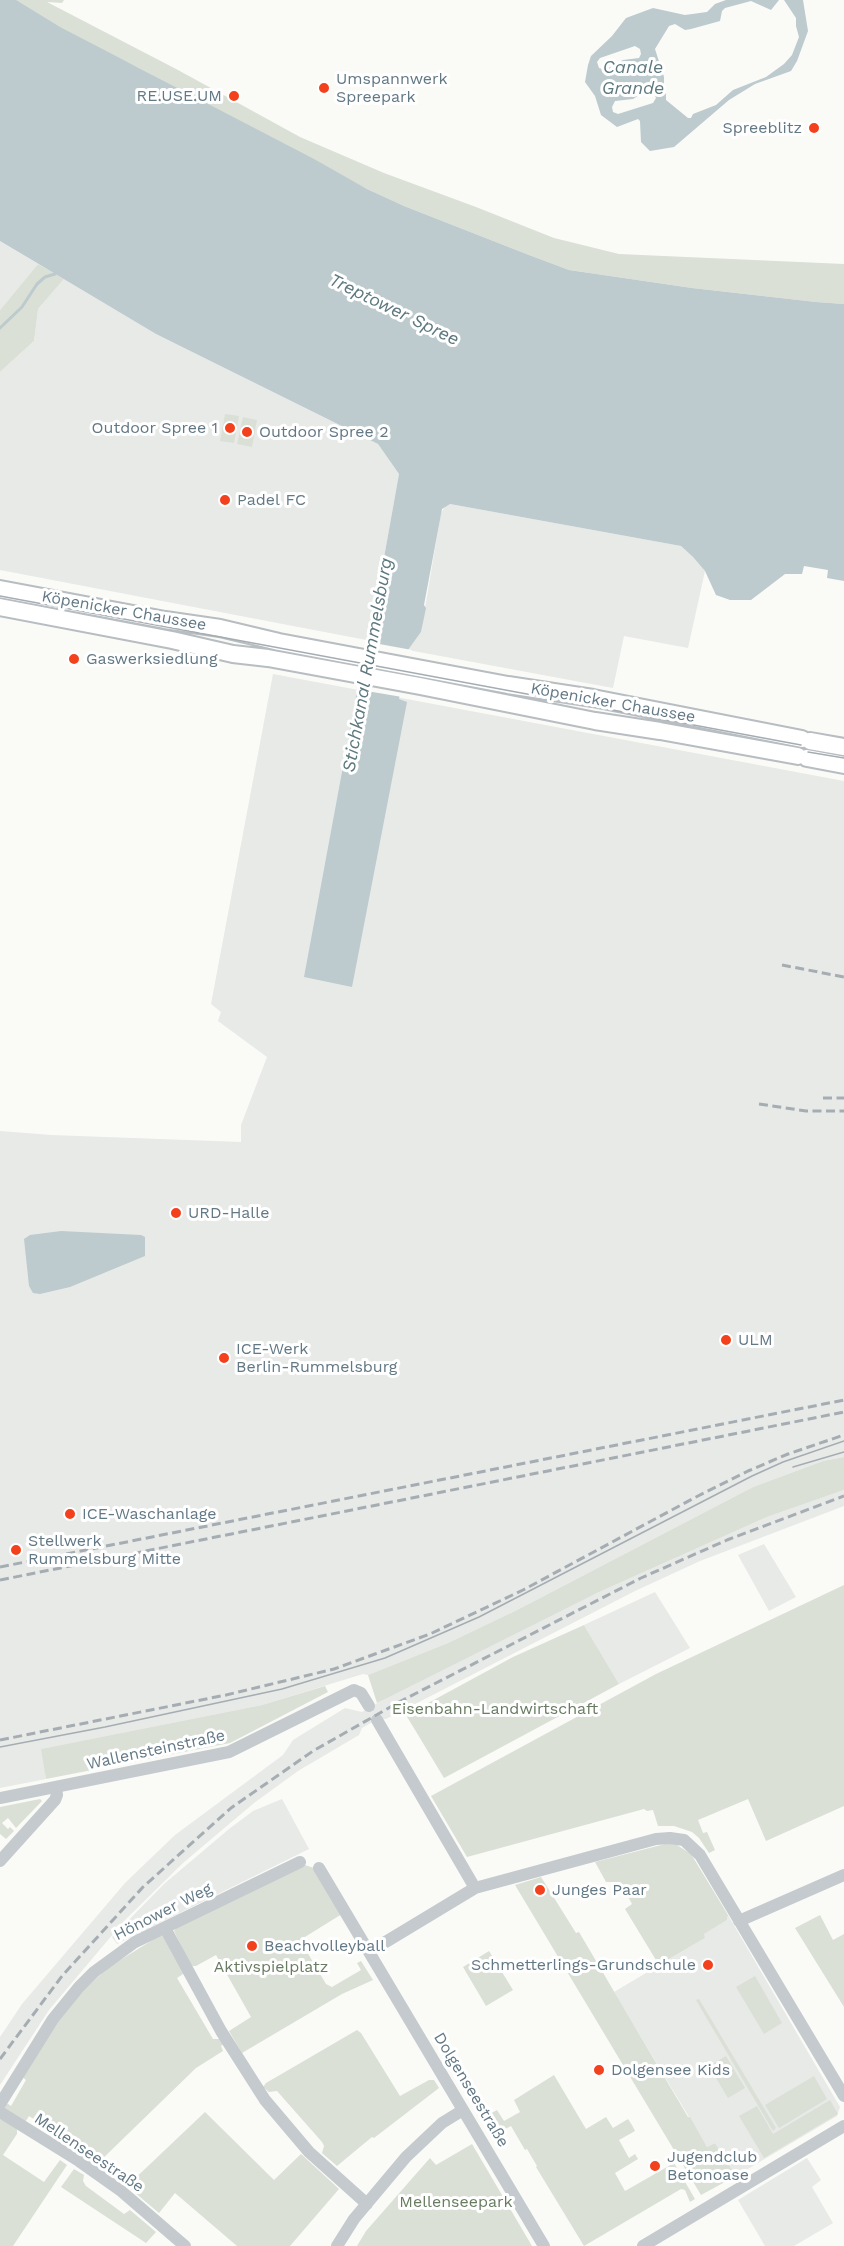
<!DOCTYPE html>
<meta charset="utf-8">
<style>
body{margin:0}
canvas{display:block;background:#fafaf7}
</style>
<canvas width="844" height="2246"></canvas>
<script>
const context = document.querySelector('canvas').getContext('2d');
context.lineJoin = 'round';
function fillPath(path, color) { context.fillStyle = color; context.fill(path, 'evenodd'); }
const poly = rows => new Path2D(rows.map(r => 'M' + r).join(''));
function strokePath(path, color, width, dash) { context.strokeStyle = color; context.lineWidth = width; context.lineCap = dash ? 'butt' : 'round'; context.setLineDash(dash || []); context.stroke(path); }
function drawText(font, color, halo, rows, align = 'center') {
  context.font = font + ' "Work Sans",sans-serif'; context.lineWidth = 6; context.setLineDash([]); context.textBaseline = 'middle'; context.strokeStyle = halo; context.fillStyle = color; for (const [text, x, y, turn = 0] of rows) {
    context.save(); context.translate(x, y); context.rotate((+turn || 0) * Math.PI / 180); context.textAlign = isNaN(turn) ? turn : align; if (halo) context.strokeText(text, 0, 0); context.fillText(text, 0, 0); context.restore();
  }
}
const built = poly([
 [0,241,38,264,0,310],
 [64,279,156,334,378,444,399,474,373,619,377,642,0,570,0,372,34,341,38,309],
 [450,504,681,546,693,557,705,571,688,648,624,636,613,688,408,650,421,632,441,513,446,505],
 [273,674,844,781,844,1457,823,1461,753,1487,517,1610,448,1643,368,1675,363,1674,262,1705,42,1749,46,1779,0,1788,0,1131,51,1135,241,1142,241,1125,267,1057,218,1021,221,1012,211,1004],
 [844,1490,844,1506,700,1561,635,1591,386,1719,376,1720,362,1728,359,1735,298,1771,254,1803,183,1863,124,1921,49,2010,0,2085,0,2037,22,2004,85,1930,125,1883,175,1835,283,1755,293,1740,345,1708,362,1712,386,1698,397,1688,597,1593,767,1517],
 [764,1544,796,1597,769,1611,738,1555],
 [655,1592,690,1648,619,1684,584,1625],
 [282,1799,309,1849,117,1944,112,1937,164,1884,229,1829,253,1811],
 [728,1915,840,2107,837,2116,736,2176,715,2143,707,2147,614,1992,705,1938,703,1934,727,1920],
 [807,2158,821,2180,812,2187,833,2223,794,2246,765,2246,738,2200]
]);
const green = poly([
 [0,0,64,0,62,3,47,2,178,70,300,137,384,173,476,207,554,238,619,254,844,264,844,304,816,302,692,288,569,270,529,255,404,206,367,189,139,68],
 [38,264,64,279,38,309,34,341,0,372,0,310],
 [225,414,239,416,234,443,220,441],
 [243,417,257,420,252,447,237,444],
 [844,1457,844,1490,767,1517,597,1593,377,1703,368,1675,448,1643,517,1610,753,1487,823,1461],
 [844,1585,844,1806,766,1841,748,1799,698,1820,703,1833,707,1832,715,1850,709,1853,699,1838,692,1832,674,1826,658,1826,653,1810,647,1811,644,1809,467,1857,431,1796,656,1674],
 [584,1625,619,1684,444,1778,406,1715,513,1657],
 [325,1686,328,1692,230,1743,46,1779,41,1749,262,1705],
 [40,1799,42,1801,16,1828,8,1818,2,1823,8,1829,10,1827,14,1831,6,1839,0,1834,0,1807],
 [669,1843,677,1845,691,1854,728,1915,727,1920,704,1934,705,1938,659,1965,625,1909,632,1904,620,1882,606,1882,595,1862],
 [305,1865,314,1868,342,1914,300,1940,326,1984,332,1987,361,1970,357,1963,361,1961,373,1980,342,1994,242,2053,229,2031,251,2017,216,1955,196,1966,191,1966,174,1931,177,1927],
 [541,1877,576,1933,579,1932,688,2117,690,2117,707,2147,715,2143,736,2176,701,2195,515,1885],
 [820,1915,833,1940,844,1934,844,2007,795,1928],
 [159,1936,163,1936,186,1972,177,1978,213,2039,220,2039,224,2044,221,2046,223,2051,196,2068,96,2165,79,2155,79,2149,29,2116,24,2124,4,2111,5,2102,11,2106,26,2080,21,2076,57,2023,79,1994,109,1967],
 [489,1951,513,1990,486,2006,463,1967],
 [755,1976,782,2023,764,2034,736,1987],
 [699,1999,776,2128,773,2131,696,2000],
 [357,2030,361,2033,400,2096,429,2080,434,2080,439,2088,374,2138,372,2137,337,2166,322,2153,324,2146,322,2142,277,2091,269,2092,263,2087,266,2083],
 [726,2056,745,2088,728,2098,709,2066],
 [554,2075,586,2129,606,2117,613,2128,628,2119,632,2125,635,2131,619,2140,629,2158,635,2154,638,2159,615,2173,625,2191,674,2163,695,2199,690,2202,685,2190,681,2189,584,2246,536,2167,537,2166,527,2149,525,2150,511,2126,494,2135,484,2117,497,2110,504,2121,520,2112,514,2100],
 [814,2076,827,2099,779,2128,765,2105],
 [830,2100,838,2114,764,2158,739,2116,757,2106,773,2134],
 [205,2112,274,2180,301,2154,339,2189,290,2246,237,2246,175,2193,159,2213,127,2186],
 [0,2119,14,2125,17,2130,17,2134,3,2155,44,2182,60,2160,67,2165,13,2246,0,2246],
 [472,2144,532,2246,357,2246,366,2231,430,2158,436,2165],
 [74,2169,84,2175,83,2181,86,2186,124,2214,130,2210,156,2232,146,2243,61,2187]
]);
const water = poly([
 [0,0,16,0,60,27,314,159,367,189,404,206,529,255,569,270,692,288,816,302,844,304,844,581,827,578,828,570,804,566,802,574,785,574,751,600,730,600,716,595,705,571,693,557,681,546,450,504,442,509,424,605,426,608,421,632,408,650,399,699,407,702,352,987,304,977,357,691,368,693,377,642,373,619,399,474,378,444,156,334,0,241],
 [726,0,779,0,771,10,751,1,725,8,722,11,720,21,691,29,685,30,675,24,669,26,655,49,664,77,664,94,666,93,666,100,688,118,691,118,693,114,716,105,733,90,766,77,784,64,792,55,799,37,796,26,796,18,784,0,803,0,808,31,797,61,791,71,755,84,729,100,674,147,650,151,641,142,640,121,638,119,617,127,601,115,595,96,585,82,588,65,591,56,612,36,626,18,653,8,685,15,707,12,715,4],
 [635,46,640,49,641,54,639,58,623,60,605,70,599,68,597,62,600,58],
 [648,90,654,93,656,98,653,103,618,114,613,112,612,107,615,101,633,99],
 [61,1231,141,1235,145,1237,145,1256,70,1287,40,1294,33,1293,29,1286,24,1239,30,1235]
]);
const pier = poly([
 [374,643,412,650,402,697,355,689,366,690]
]);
const stream = poly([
 [0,328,22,307,37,284,45,277,55,274]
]);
const minor = poly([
 [377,1720,475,1888],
 [0,1798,229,1752,354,1690,361,1693,369,1706],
 [0,1861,55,1800,57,1795,56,1787],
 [319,1868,544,2246],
 [739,1921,844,1875],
 [165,1928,221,2031,265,2100,309,2152,367,2204],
 [369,1952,475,1888,656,1839,670,1838,684,1840,700,1855,844,2096],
 [0,2104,53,2019,79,1987,94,1972,135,1942,300,1862],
 [0,2112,79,2161,120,2190,185,2246],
 [337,2246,354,2219,406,2157,442,2123,463,2110],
 [643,2246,844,2126]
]);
const major = poly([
 [0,589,165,620,220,628,279,642,508,685,593,698,802,739],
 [0,607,172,640,233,654,268,658,420,686,595,721,660,731,798,756],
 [810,741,844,747],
 [807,758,844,765]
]);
const tram = poly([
 [0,596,801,745],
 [808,752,844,758],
 [793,1467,844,1452],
 [0,1747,105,1727,282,1689,385,1658,479,1617,752,1476,783,1462,844,1441]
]);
const rail = poly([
 [782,965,844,977],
 [823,1098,844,1098],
 [759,1104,806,1111,844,1111],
 [0,1567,844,1400],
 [0,1580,844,1412],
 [0,1740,226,1695,334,1669,375,1654,430,1634,523,1590,694,1498,748,1471,788,1454,844,1435],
 [0,2059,62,1976,143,1887,231,1808,313,1751,401,1701,641,1578,727,1540,844,1496]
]);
const markers = [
 [324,88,6,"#f4411d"],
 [234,96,6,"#f4411d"],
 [814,128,6,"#f4411d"],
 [230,428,6,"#f4411d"],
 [247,432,6,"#f4411d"],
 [225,500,6,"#f4411d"],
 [74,659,6,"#f4411d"],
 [176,1213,6,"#f4411d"],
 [726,1340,6,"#f4411d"],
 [224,1358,6,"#f4411d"],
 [70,1514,6,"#f4411d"],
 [16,1550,6,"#f4411d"],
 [540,1890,6,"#f4411d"],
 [252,1946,6,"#f4411d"],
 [708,1965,6,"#f4411d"],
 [599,2070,6,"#f4411d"],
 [655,2166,6,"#f4411d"]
];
const poiNames = [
 ["Umspannwerk",336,79],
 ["Spreepark",336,97],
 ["RE.USE.UM",222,96,"right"],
 ["Spreeblitz",802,128,"right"],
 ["Outdoor Spree 1",218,428,"right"],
 ["Outdoor Spree 2",259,432],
 ["Padel FC",237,500],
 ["Gaswerksiedlung",86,659],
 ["URD-Halle",188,1213],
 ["ULM",738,1340],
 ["ICE-Werk",236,1349],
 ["Berlin-Rummelsburg",236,1367],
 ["ICE-Waschanlage",82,1514],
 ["Stellwerk",28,1541],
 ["Rummelsburg Mitte",28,1559],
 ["Junges Paar",552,1890],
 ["Beachvolleyball",264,1946],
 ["Schmetterlings-Grundschule",696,1965,"right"],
 ["Dolgensee Kids",611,2070],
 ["Jugendclub",667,2157],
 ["Betonoase",667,2175]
];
const streetNames = [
 ["Köpenicker Chaussee",124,611,10],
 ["Köpenicker Chaussee",613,703,10],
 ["Wallensteinstraße",156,1750,-12],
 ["Hönower Weg",163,1912,-27],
 ["Dolgenseestraße",471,2090,59],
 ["Mellenseestraße",89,2153,34]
];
const parkNames = [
 ["Eisenbahn-Landwirtschaft",495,1709],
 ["Aktivspielplatz",271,1967],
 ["Mellenseepark",456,2202]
];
const waterNames = [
 ["Canale",633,68],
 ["Grande",633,89],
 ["Treptower Spree",394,310,26],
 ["Stichkanal Rummelsburg",368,665,-80]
];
fillPath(built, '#e8eae8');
fillPath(green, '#dae0d6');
fillPath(water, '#bdcace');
fillPath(pier, '#fafaf7');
strokePath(stream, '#bdcace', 3);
strokePath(major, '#b7bdc1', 20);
strokePath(minor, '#c4cacd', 12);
strokePath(major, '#fff', 16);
strokePath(tram, '#a5adb3', 1.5);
strokePath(rail, '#a5adb3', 3, [9, 4.5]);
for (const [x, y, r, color] of markers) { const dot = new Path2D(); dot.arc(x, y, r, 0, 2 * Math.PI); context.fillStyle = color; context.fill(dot); strokePath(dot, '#fff', 2); }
drawText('16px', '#627885', '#fff', poiNames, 'left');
drawText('16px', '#627885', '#fff', streetNames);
drawText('16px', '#687c61', '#fff', parkNames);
drawText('italic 18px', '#5d787e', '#fff', waterNames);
</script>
